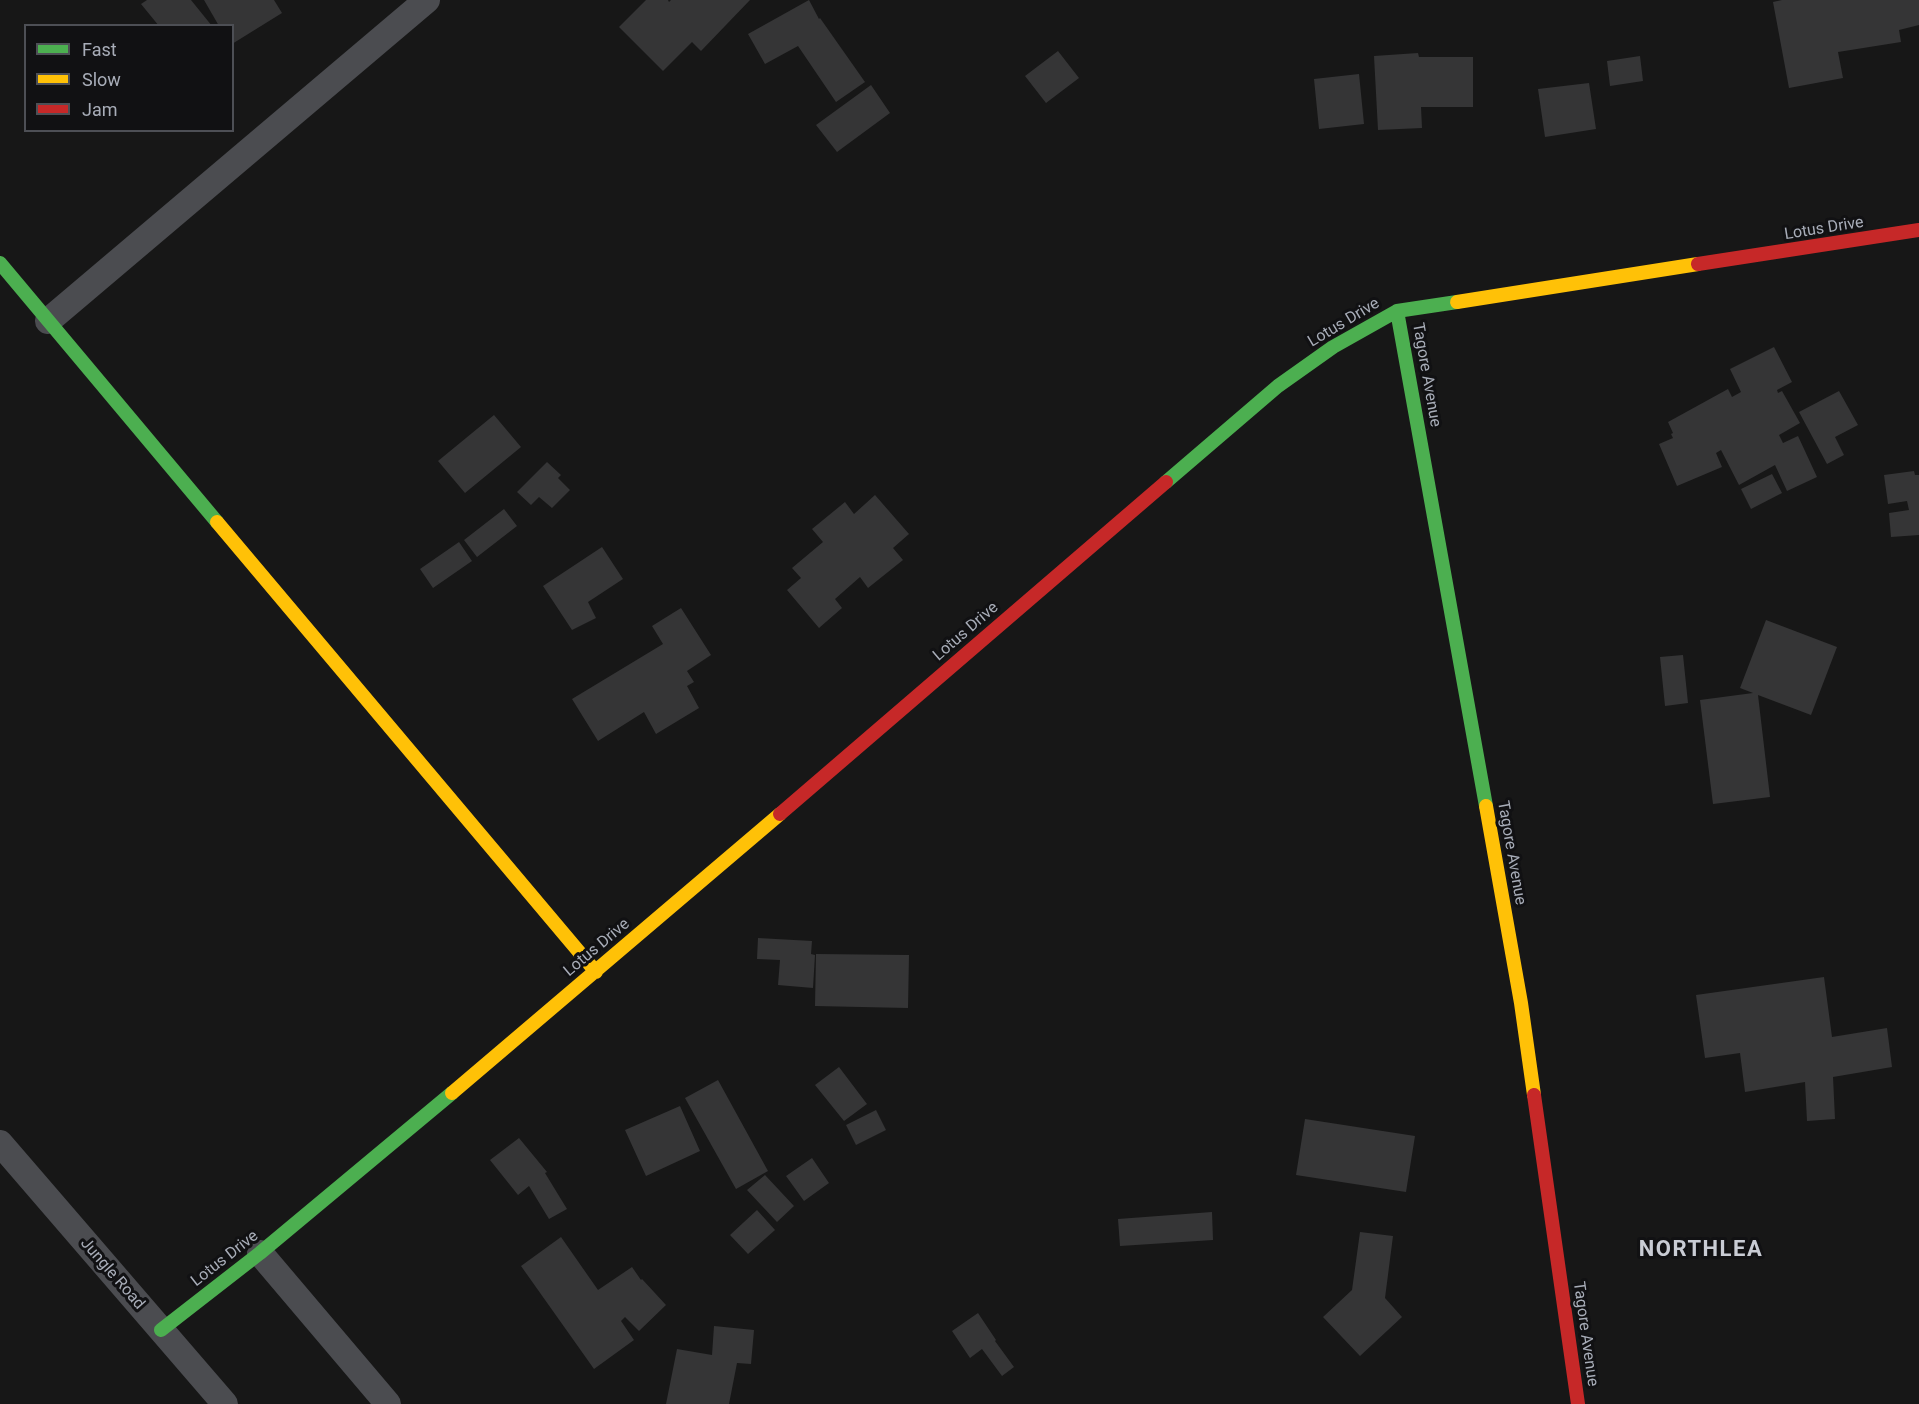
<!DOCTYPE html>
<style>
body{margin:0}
#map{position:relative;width:1919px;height:1404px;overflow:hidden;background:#171717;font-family:Roboto,sans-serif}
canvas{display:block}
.legend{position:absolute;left:24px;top:24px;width:210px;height:108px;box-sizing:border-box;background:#111113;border:2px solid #4d4f55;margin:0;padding:8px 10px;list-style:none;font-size:18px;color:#a8adb8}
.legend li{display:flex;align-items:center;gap:12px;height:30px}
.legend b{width:30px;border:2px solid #4d4f55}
</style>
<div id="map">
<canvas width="1919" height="1404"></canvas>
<ul class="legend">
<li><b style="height:8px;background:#4caf50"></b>Fast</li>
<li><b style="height:8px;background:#ffc107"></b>Slow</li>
<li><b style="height:8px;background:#c62828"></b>Jam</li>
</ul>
</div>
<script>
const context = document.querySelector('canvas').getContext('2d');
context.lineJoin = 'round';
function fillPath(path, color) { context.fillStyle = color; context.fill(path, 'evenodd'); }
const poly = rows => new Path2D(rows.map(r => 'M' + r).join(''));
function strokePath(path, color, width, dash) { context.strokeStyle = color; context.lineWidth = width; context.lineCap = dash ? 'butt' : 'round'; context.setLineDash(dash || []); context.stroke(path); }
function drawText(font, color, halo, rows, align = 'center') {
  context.font = font + ' Roboto,sans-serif'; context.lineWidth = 6; context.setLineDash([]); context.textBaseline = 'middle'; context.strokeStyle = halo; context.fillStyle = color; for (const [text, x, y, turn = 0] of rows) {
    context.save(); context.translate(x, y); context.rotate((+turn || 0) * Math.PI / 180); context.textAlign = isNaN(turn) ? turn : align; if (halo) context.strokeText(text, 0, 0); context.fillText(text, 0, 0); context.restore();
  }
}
const building = poly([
 [147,0,191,0,212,26,159,26,141,4],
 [204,0,274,0,282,13,232,44,232,26,219,26],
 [646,0,668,0,669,2,671,0,750,0,701,51,692,42,663,71,619,27],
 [809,0,819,19,820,18,865,82,836,102,798,46,765,64,748,34],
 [1782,0,1919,0,1919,25,1899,30,1901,42,1838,52,1843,78,1789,88,1773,2],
 [1058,51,1079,78,1046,103,1025,76],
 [1418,53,1419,57,1473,57,1473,107,1421,107,1422,128,1378,130,1374,56],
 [1640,56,1643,81,1610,86,1607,61],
 [1359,74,1364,124,1319,129,1314,79],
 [1589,83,1596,129,1545,137,1538,89],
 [871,85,890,113,837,152,816,125],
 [1774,347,1792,382,1777,390,1778,393,1782,391,1800,423,1779,435,1783,443,1798,436,1817,477,1787,491,1775,465,1739,485,1721,450,1716,453,1722,467,1677,486,1659,444,1673,438,1671,434,1673,433,1668,422,1728,389,1732,397,1741,392,1730,369],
 [1839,391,1858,425,1835,437,1844,455,1827,464,1799,412],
 [494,415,521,447,465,493,438,461],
 [547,462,561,475,558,478,570,490,552,508,539,497,531,505,517,492],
 [1914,471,1915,475,1919,475,1919,535,1891,537,1889,513,1909,510,1907,501,1888,504,1884,475],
 [1772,474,1782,493,1751,509,1741,489],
 [875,495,909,534,893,548,903,560,868,588,860,577,835,599,842,608,819,628,787,590,801,578,792,568,823,542,812,529,845,502,854,514],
 [504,509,517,526,477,557,464,540],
 [459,542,472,561,433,588,420,569],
 [602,547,623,579,588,602,596,618,572,630,543,586],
 [681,608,711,655,687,671,694,682,687,686,699,708,656,734,644,712,598,741,572,699,663,644,652,626],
 [1766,620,1837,647,1811,715,1758,695,1770,797,1713,804,1700,700,1753,693,1740,688],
 [1683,655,1688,703,1665,706,1660,657],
 [758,938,812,941,811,954,815,955,813,988,778,985,780,960,757,959],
 [816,954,909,955,908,1008,815,1006],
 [1824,977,1832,1037,1887,1028,1892,1067,1833,1077,1835,1119,1807,1121,1805,1082,1745,1092,1740,1053,1705,1058,1696,995],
 [839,1067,867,1104,844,1121,815,1085],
 [718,1080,768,1171,736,1189,685,1098],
 [680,1106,700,1151,646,1176,625,1130],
 [876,1110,886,1130,856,1145,846,1125],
 [1305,1119,1415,1136,1406,1192,1296,1175],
 [519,1138,547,1172,545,1173,567,1209,549,1219,529,1186,518,1195,490,1160],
 [812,1158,829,1183,804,1201,786,1176],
 [765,1175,794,1206,777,1222,747,1190],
 [757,1210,775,1230,748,1254,730,1235],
 [1212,1212,1213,1240,1120,1246,1118,1219],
 [1360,1232,1393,1236,1385,1298,1402,1317,1360,1356,1323,1317,1352,1290],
 [561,1237,598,1290,632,1267,641,1280,642,1279,666,1305,639,1331,625,1317,621,1321,634,1340,594,1369,521,1266],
 [978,1313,996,1340,995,1341,1014,1367,1002,1376,982,1349,970,1358,952,1331],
 [714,1326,754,1330,751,1364,737,1363,729,1404,666,1404,677,1349,712,1355]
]);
const street = poly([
 [48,321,427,0],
 [0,1143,225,1404],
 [260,1253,388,1404]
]);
const fast = poly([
 [0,263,217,522],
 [1397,311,1486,806],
 [1166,482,1278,386,1333,347,1397,311,1457,302],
 [161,1330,260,1253,452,1093]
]);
const slow = poly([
 [1457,302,1698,264],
 [217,522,596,972],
 [1486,806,1521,1003,1534,1095],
 [452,1093,780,814]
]);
const jam = poly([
 [1698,264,1919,230],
 [780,814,1166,482],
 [1534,1095,1578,1404]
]);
const streetNames = [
 ["Lotus Drive",1824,229,-9],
 ["Lotus Drive",1344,323,-31],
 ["Tagore Avenue",1426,375,80],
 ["Lotus Drive",966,632,-41],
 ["Tagore Avenue",1511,853,80],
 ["Lotus Drive",597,948,-40],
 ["Lotus Drive",225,1259,-38],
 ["Jungle Road",112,1274,49],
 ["Tagore Avenue",1585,1334,82]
];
const districtNames = [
 ["NORTHLEA",1701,1250]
];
fillPath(building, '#353536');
strokePath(street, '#4b4c50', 26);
strokePath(fast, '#4caf50', 14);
strokePath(slow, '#ffc107', 14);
strokePath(jam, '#c62828', 14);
drawText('16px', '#a8adb8', '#111113', streetNames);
context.letterSpacing = '1.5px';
drawText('bold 22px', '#c9ccd4', '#111113', districtNames);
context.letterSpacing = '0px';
</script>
